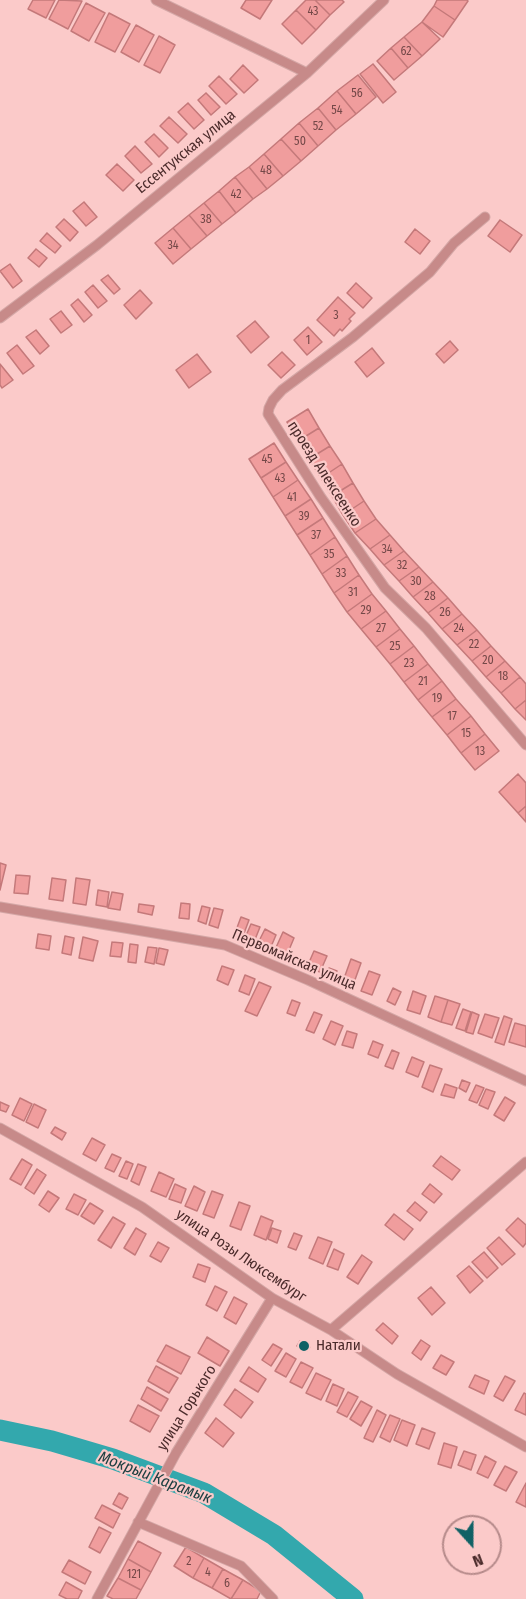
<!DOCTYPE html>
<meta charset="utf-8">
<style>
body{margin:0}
#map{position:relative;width:526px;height:1599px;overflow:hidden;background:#fbcac9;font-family:"Fira Sans Condensed",sans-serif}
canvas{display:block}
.north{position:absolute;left:442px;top:1515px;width:60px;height:60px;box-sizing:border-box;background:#fbcac9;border:2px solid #b58a8a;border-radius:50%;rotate:159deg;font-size:16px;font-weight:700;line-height:24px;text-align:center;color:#4b2b2b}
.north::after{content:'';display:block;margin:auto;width:21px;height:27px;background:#106165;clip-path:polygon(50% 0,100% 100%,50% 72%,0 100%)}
</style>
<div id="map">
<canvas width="526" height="1599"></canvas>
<div class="north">N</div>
</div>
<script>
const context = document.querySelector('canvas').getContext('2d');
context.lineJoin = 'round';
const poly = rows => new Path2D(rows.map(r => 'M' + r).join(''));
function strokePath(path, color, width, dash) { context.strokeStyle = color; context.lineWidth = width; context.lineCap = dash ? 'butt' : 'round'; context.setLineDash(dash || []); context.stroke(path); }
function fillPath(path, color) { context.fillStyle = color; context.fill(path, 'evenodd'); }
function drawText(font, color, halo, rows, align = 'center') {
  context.font = font + ' "Fira Sans Condensed",sans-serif'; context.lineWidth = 4.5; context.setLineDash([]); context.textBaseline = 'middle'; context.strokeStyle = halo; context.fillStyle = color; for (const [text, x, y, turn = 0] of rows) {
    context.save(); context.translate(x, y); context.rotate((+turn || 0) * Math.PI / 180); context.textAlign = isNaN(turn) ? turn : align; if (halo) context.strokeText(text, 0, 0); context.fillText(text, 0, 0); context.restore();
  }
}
const river = poly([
 [0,1430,52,1441,113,1459,204,1493,274,1535,353,1599]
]);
const building = poly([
 [33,0,55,0,46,18,28,9,33,0],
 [59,0,82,1,68,29,49,19,59,0],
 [246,0,272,0,260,19,241,8,246,0],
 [306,0,315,0,330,15,316,30,296,10,306,0],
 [315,0,342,0,344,2,330,15,315,0],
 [437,0,467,0,468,1,455,20,434,6,437,0],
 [86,3,105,13,89,41,71,31,86,3],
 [434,6,455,20,443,37,422,22,434,6],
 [296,10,316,30,302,44,282,24,296,10],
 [109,13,130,24,115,52,95,42,109,13],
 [422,22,440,39,422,56,404,37,422,22],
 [136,25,154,35,139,62,121,52,136,25],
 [159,36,175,45,160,73,144,65,159,36],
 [404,37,422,56,408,68,391,48,404,37],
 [391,48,408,68,394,80,377,61,391,48],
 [373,64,396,92,383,103,360,74,373,64],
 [243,65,258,80,244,93,230,79,243,65],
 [358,75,376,97,356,114,337,91,358,75],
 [219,76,237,94,226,104,209,86,219,76],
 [337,91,356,114,336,130,318,108,337,91],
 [206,93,220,107,211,115,198,100,206,93],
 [188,103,204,120,194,129,178,112,188,103],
 [318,108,336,130,318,146,299,123,318,108],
 [169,117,187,134,178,143,160,126,169,117],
 [299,123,318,146,301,161,281,139,299,123],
 [154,134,168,148,159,157,145,142,154,134],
 [281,139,301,161,283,176,264,154,281,139],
 [135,146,152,164,141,173,125,156,135,146],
 [264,154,283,176,267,189,249,167,264,154],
 [117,164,134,180,123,191,106,175,117,164],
 [249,167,267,189,253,199,235,177,249,167],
 [235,177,253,199,236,213,219,191,235,177],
 [219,191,236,213,222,224,204,203,219,191],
 [84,202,97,217,86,226,73,211,84,202],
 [204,203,222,224,207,236,189,215,204,203],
 [189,215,207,236,191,249,173,228,189,215],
 [64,219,78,232,70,241,56,227,64,219],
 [500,220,522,235,510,252,488,236,500,220],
 [173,228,191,249,173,264,155,243,173,228],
 [415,229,430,241,420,254,405,242,415,229],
 [47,233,61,246,55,253,40,241,47,233],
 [36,249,47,258,39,267,28,258,36,249],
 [10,264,22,281,13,288,0,271,10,264],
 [108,275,120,289,114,294,101,280,108,275],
 [356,283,372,298,363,308,347,293,356,283],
 [93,285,107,301,98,308,85,292,93,285],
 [140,290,152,303,136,319,124,305,140,290],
 [338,297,355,313,349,319,351,321,342,331,340,329,334,336,317,320,338,297],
 [78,299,92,315,84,322,71,305,78,299],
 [61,311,72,325,61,333,50,319,61,311],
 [255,321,269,337,251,353,237,336,255,321],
 [308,327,322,342,307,355,294,340,308,327],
 [36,330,49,346,40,354,26,337,36,330],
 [450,341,458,350,444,363,436,354,450,341],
 [17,345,34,366,23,374,7,353,17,345],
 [372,348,384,363,367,377,355,362,372,348],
 [282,352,295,365,281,378,268,365,282,352],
 [197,354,211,372,189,388,176,370,197,354],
 [0,364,13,380,2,388,0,385,0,364],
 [308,409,319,428,298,441,287,422,308,409],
 [319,428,330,446,309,459,298,441,319,428],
 [274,443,286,462,261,478,249,459,274,443],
 [330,446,342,464,321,478,309,459,330,446],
 [286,462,298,480,273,497,261,478,286,462],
 [342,464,353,483,332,496,321,478,342,464],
 [298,480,311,499,285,516,273,497,298,480],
 [353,483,364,501,343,515,332,496,353,483],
 [311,499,323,518,297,535,285,516,311,499],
 [364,501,376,519,355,533,343,515,364,501],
 [323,518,335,537,310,555,297,535,323,518],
 [376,519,390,535,370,549,355,533,376,519],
 [390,535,404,551,384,565,370,549,390,535],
 [335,537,347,556,322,574,310,555,335,537],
 [404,551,419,567,399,581,384,565,404,551],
 [347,556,359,575,334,593,322,574,347,556],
 [419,567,433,582,413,597,399,581,419,567],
 [359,575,372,594,347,612,334,593,359,575],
 [433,582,448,598,428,613,413,597,433,582],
 [372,594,386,611,361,629,347,612,372,594],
 [448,598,462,614,442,629,428,613,448,598],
 [386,611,400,629,376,647,361,629,386,611],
 [462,614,477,630,457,645,442,629,462,614],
 [400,629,414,646,390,664,376,647,400,629],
 [477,630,491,646,472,661,457,645,477,630],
 [414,646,428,664,404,682,390,664,414,646],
 [491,646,505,661,486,677,472,661,491,646],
 [505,661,520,677,501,693,486,677,505,661],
 [428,664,442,681,418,700,404,682,428,664],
 [520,677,526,684,526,700,515,709,501,693,520,677],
 [442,681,456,699,432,717,418,700,442,681],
 [456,699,471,716,447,735,432,717,456,699],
 [526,700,526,720,515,709,526,700],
 [471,716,485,734,461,753,447,735,471,716],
 [485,734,499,751,475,770,461,753,485,734],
 [518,774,526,783,526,806,518,813,499,792,518,774],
 [526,806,526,822,518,813,526,806],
 [0,863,6,865,0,890,0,863],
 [16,875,30,876,28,894,14,893,16,875],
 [52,878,66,880,63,901,49,899,52,878],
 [76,878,90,880,86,905,73,903,76,878],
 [98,890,109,892,107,907,96,905,98,890],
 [112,892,123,894,120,910,108,908,112,892],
 [181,903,190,904,189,919,179,918,181,903],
 [139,904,154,906,152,915,138,912,139,904],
 [202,906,210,908,206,924,198,921,202,906],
 [214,908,223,910,218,928,209,925,214,908],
 [241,917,249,920,243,936,235,933,241,917],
 [251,924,260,927,254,942,245,938,251,924],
 [265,929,276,935,270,949,258,943,265,929],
 [283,932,294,938,286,957,274,952,283,932],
 [38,934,51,936,49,950,36,948,38,934],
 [65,936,74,938,71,955,62,953,65,936],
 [83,937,98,941,93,961,79,958,83,937],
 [112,942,123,943,121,957,110,956,112,942],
 [130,944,138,945,136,963,128,962,130,944],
 [148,947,157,948,154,964,145,962,148,947],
 [159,948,168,950,164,965,156,963,159,948],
 [314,951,327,956,320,972,307,967,314,951],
 [351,959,361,963,352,988,342,984,351,959],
 [222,966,234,970,228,985,217,980,222,966],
 [329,968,337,971,333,979,326,976,329,968],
 [369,971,380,975,372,995,361,991,369,971],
 [245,975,255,979,249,995,239,991,245,975],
 [259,982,271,987,257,1016,245,1011,259,982],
 [393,988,401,992,395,1005,387,1001,393,988],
 [413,991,426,996,420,1014,407,1010,413,991],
 [435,996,448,1000,441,1022,428,1017,435,996],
 [292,1000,300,1003,295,1016,287,1013,292,1000],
 [448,1000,460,1004,452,1025,441,1022,448,1000],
 [463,1009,471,1012,465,1031,456,1028,463,1009],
 [314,1012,322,1015,314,1033,306,1030,314,1012],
 [472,1012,479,1015,473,1034,466,1032,472,1012],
 [485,1014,499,1018,492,1038,478,1033,485,1014],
 [504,1016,512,1019,504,1045,495,1042,504,1016],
 [331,1021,343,1026,335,1045,323,1039,331,1021],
 [515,1023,526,1026,526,1047,509,1042,515,1023],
 [347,1031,357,1034,353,1048,342,1045,347,1031],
 [373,1041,383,1045,378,1058,368,1054,373,1041],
 [392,1050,399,1053,393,1069,385,1066,392,1050],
 [412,1057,424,1062,418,1077,406,1072,412,1057],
 [430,1065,442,1069,433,1092,422,1087,430,1065],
 [462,1080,470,1083,466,1092,459,1088,462,1080],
 [445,1084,457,1088,454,1098,441,1095,445,1084],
 [476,1085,484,1088,477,1103,469,1100,476,1085],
 [486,1089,495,1092,488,1109,479,1105,486,1089],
 [505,1097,515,1103,504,1121,494,1115,505,1097],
 [20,1098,32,1104,24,1121,12,1115,20,1098],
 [0,1102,9,1106,6,1112,0,1110,0,1102],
 [34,1104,46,1110,38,1128,26,1122,34,1104],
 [55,1127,66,1133,62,1140,51,1133,55,1127],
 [92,1138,105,1145,96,1161,83,1154,92,1138],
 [112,1154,121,1158,114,1172,105,1168,112,1154],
 [441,1156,460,1170,452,1180,433,1166,441,1156],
 [22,1159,32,1165,21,1185,10,1179,22,1159],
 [126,1161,133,1164,127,1179,119,1176,126,1161],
 [138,1164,146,1167,139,1185,131,1181,138,1164],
 [37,1169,46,1175,34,1194,25,1188,37,1169],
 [159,1172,174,1179,166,1197,151,1191,159,1172],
 [175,1184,186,1189,181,1203,169,1199,175,1184],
 [430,1184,442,1194,434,1203,422,1194,430,1184],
 [194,1186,205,1192,197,1211,185,1206,194,1186],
 [48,1191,59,1198,49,1212,39,1205,48,1191],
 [212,1191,223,1195,214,1218,203,1214,212,1191],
 [74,1194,86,1200,78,1215,66,1209,74,1194],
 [239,1202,250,1206,241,1230,230,1226,239,1202],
 [415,1202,427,1212,420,1221,407,1211,415,1202],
 [90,1203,103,1211,94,1224,81,1216,90,1203],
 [394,1214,413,1229,404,1240,385,1225,394,1214],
 [261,1216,273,1221,266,1240,254,1235,261,1216],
 [113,1217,125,1224,111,1248,98,1240,113,1217],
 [518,1218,526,1225,526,1243,523,1247,506,1230,518,1218],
 [136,1228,146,1234,135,1255,124,1248,136,1228],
 [272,1228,281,1231,277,1243,268,1239,272,1228],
 [294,1233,302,1236,296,1250,288,1247,294,1233],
 [318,1237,332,1242,323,1264,309,1258,318,1237],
 [499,1237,515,1254,502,1265,487,1248,499,1237],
 [158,1242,169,1248,161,1262,150,1256,158,1242],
 [334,1249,344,1254,338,1270,327,1266,334,1249],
 [484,1252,498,1268,487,1278,472,1262,484,1252],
 [362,1255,372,1262,358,1284,347,1277,362,1255],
 [198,1264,210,1268,205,1282,193,1277,198,1264],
 [469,1266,483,1281,470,1293,457,1276,469,1266],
 [215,1286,227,1292,217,1311,206,1305,215,1286],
 [431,1287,445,1303,432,1315,418,1298,431,1287],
 [234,1297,247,1304,236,1324,224,1317,234,1297],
 [383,1323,398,1336,392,1344,376,1330,383,1323],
 [207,1337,229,1351,220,1366,198,1353,207,1337],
 [421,1340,430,1346,421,1360,412,1353,421,1340],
 [300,1341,310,1347,307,1351,297,1346,300,1341],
 [273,1344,282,1349,271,1366,262,1360,273,1344],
 [166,1345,190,1357,181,1374,157,1361,166,1345],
 [286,1353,296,1359,286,1377,275,1371,286,1353],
 [441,1355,454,1362,446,1375,433,1368,441,1355],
 [301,1362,313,1368,302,1388,290,1382,301,1362],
 [156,1366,178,1378,169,1393,148,1381,156,1366],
 [249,1367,266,1379,258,1392,240,1381,249,1367],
 [316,1373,331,1380,321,1400,306,1393,316,1373],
 [475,1375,489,1381,484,1394,469,1387,475,1375],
 [505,1376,515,1381,503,1401,494,1396,505,1376],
 [333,1384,344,1389,337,1406,326,1401,333,1384],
 [147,1387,168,1399,161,1411,141,1399,147,1387],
 [235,1389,253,1402,241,1418,224,1405,235,1389],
 [348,1392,358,1397,347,1417,337,1412,348,1392],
 [524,1393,526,1394,526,1415,515,1410,524,1393],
 [361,1401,372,1407,361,1426,350,1419,361,1401],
 [138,1405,159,1416,150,1432,130,1421,138,1405],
 [377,1410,386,1415,373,1442,364,1438,377,1410],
 [390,1415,400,1419,390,1442,380,1437,390,1415],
 [216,1418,234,1433,223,1447,205,1433,216,1418],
 [402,1420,415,1425,407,1446,394,1440,402,1420],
 [422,1428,435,1433,429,1449,416,1444,422,1428],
 [444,1443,457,1447,451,1468,438,1464,444,1443],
 [464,1451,476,1455,471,1470,458,1465,464,1451],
 [485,1456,496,1462,488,1478,477,1473,485,1456],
 [505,1466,517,1472,506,1491,494,1485,505,1466],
 [526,1483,526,1507,516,1502,526,1483],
 [119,1493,128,1498,122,1509,113,1504,119,1493],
 [102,1505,120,1514,113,1528,95,1518,102,1505],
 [99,1527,111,1533,100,1553,89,1547,99,1527],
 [138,1541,161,1553,151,1572,128,1559,138,1541],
 [186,1547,204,1558,193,1578,174,1566,186,1547],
 [204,1558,223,1569,212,1588,193,1578,204,1558],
 [128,1559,151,1572,141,1590,118,1578,128,1559],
 [69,1560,91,1572,85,1584,62,1572,69,1560],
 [223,1569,243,1580,231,1599,212,1588,223,1569],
 [118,1578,141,1590,136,1599,113,1599,107,1596,118,1578],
 [243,1580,261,1591,257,1599,231,1599,243,1580],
 [66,1582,82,1591,78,1599,67,1599,59,1595,66,1582]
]);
const street = poly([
 [156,0,307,73],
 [485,217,454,243,430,272,353,337,282,390,273,400,269,408,268,414,320,496,385,588,426,628,526,745],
 [0,318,97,245,307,73,384,0],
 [0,907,225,945,308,980,526,1081],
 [0,1128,142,1207,272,1298,331,1330,397,1374,526,1447],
 [331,1330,526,1162],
 [138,1522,241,1566,273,1599],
 [97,1599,176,1453,272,1298]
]);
const markers = [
 [304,1346,6,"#106165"]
];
const numberNames = [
 ["43",313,12],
 ["62",406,52],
 ["56",357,94],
 ["54",337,111],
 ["52",318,127],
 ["50",300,142],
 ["48",266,171],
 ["42",236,195],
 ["38",206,220],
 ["34",173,246],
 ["3",336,316],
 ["1",308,341],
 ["45",267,460],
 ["43",280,479],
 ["41",292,498],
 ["39",304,517],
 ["37",316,536],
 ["34",387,550],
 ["35",329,555],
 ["32",402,566],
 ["33",341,574],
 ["30",416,582],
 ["31",353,593],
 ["28",430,597],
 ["29",366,611],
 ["26",445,613],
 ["27",381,629],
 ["24",459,629],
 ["22",474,645],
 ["25",395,647],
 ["20",488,661],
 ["23",409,664],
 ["18",503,677],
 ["21",423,682],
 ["19",437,699],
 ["17",452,717],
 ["15",466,734],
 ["13",480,752],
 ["2",189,1562],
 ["4",208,1573],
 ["121",134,1575],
 ["6",227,1584]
];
const streetNames = [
 ["Ессентукская улица",186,152,-39],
 ["проезд Алексеенко",324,474,57],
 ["Первомайская улица",294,960,23],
 ["улица Розы Люксембург",241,1256,34],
 ["улица Горького",187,1408,-58]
];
const poiNames = [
 ["Натали",316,1346]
];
const waterNames = [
 ["Мокрый Карамык",155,1478,21]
];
strokePath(river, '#33a8ad', 21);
fillPath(building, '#f09d9d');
strokePath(building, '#c4797a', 1.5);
strokePath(street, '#d4a7a6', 11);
strokePath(street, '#c78a89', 9);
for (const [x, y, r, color] of markers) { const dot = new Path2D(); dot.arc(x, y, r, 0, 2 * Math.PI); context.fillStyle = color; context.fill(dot); strokePath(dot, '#fbcac9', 2); }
drawText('12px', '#744848', null, numberNames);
drawText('15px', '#4b2b2b', '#fbcac9', streetNames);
drawText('15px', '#4b2b2b', '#fbcac9', poiNames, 'left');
drawText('italic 16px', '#1e4042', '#fbcac9', waterNames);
</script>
